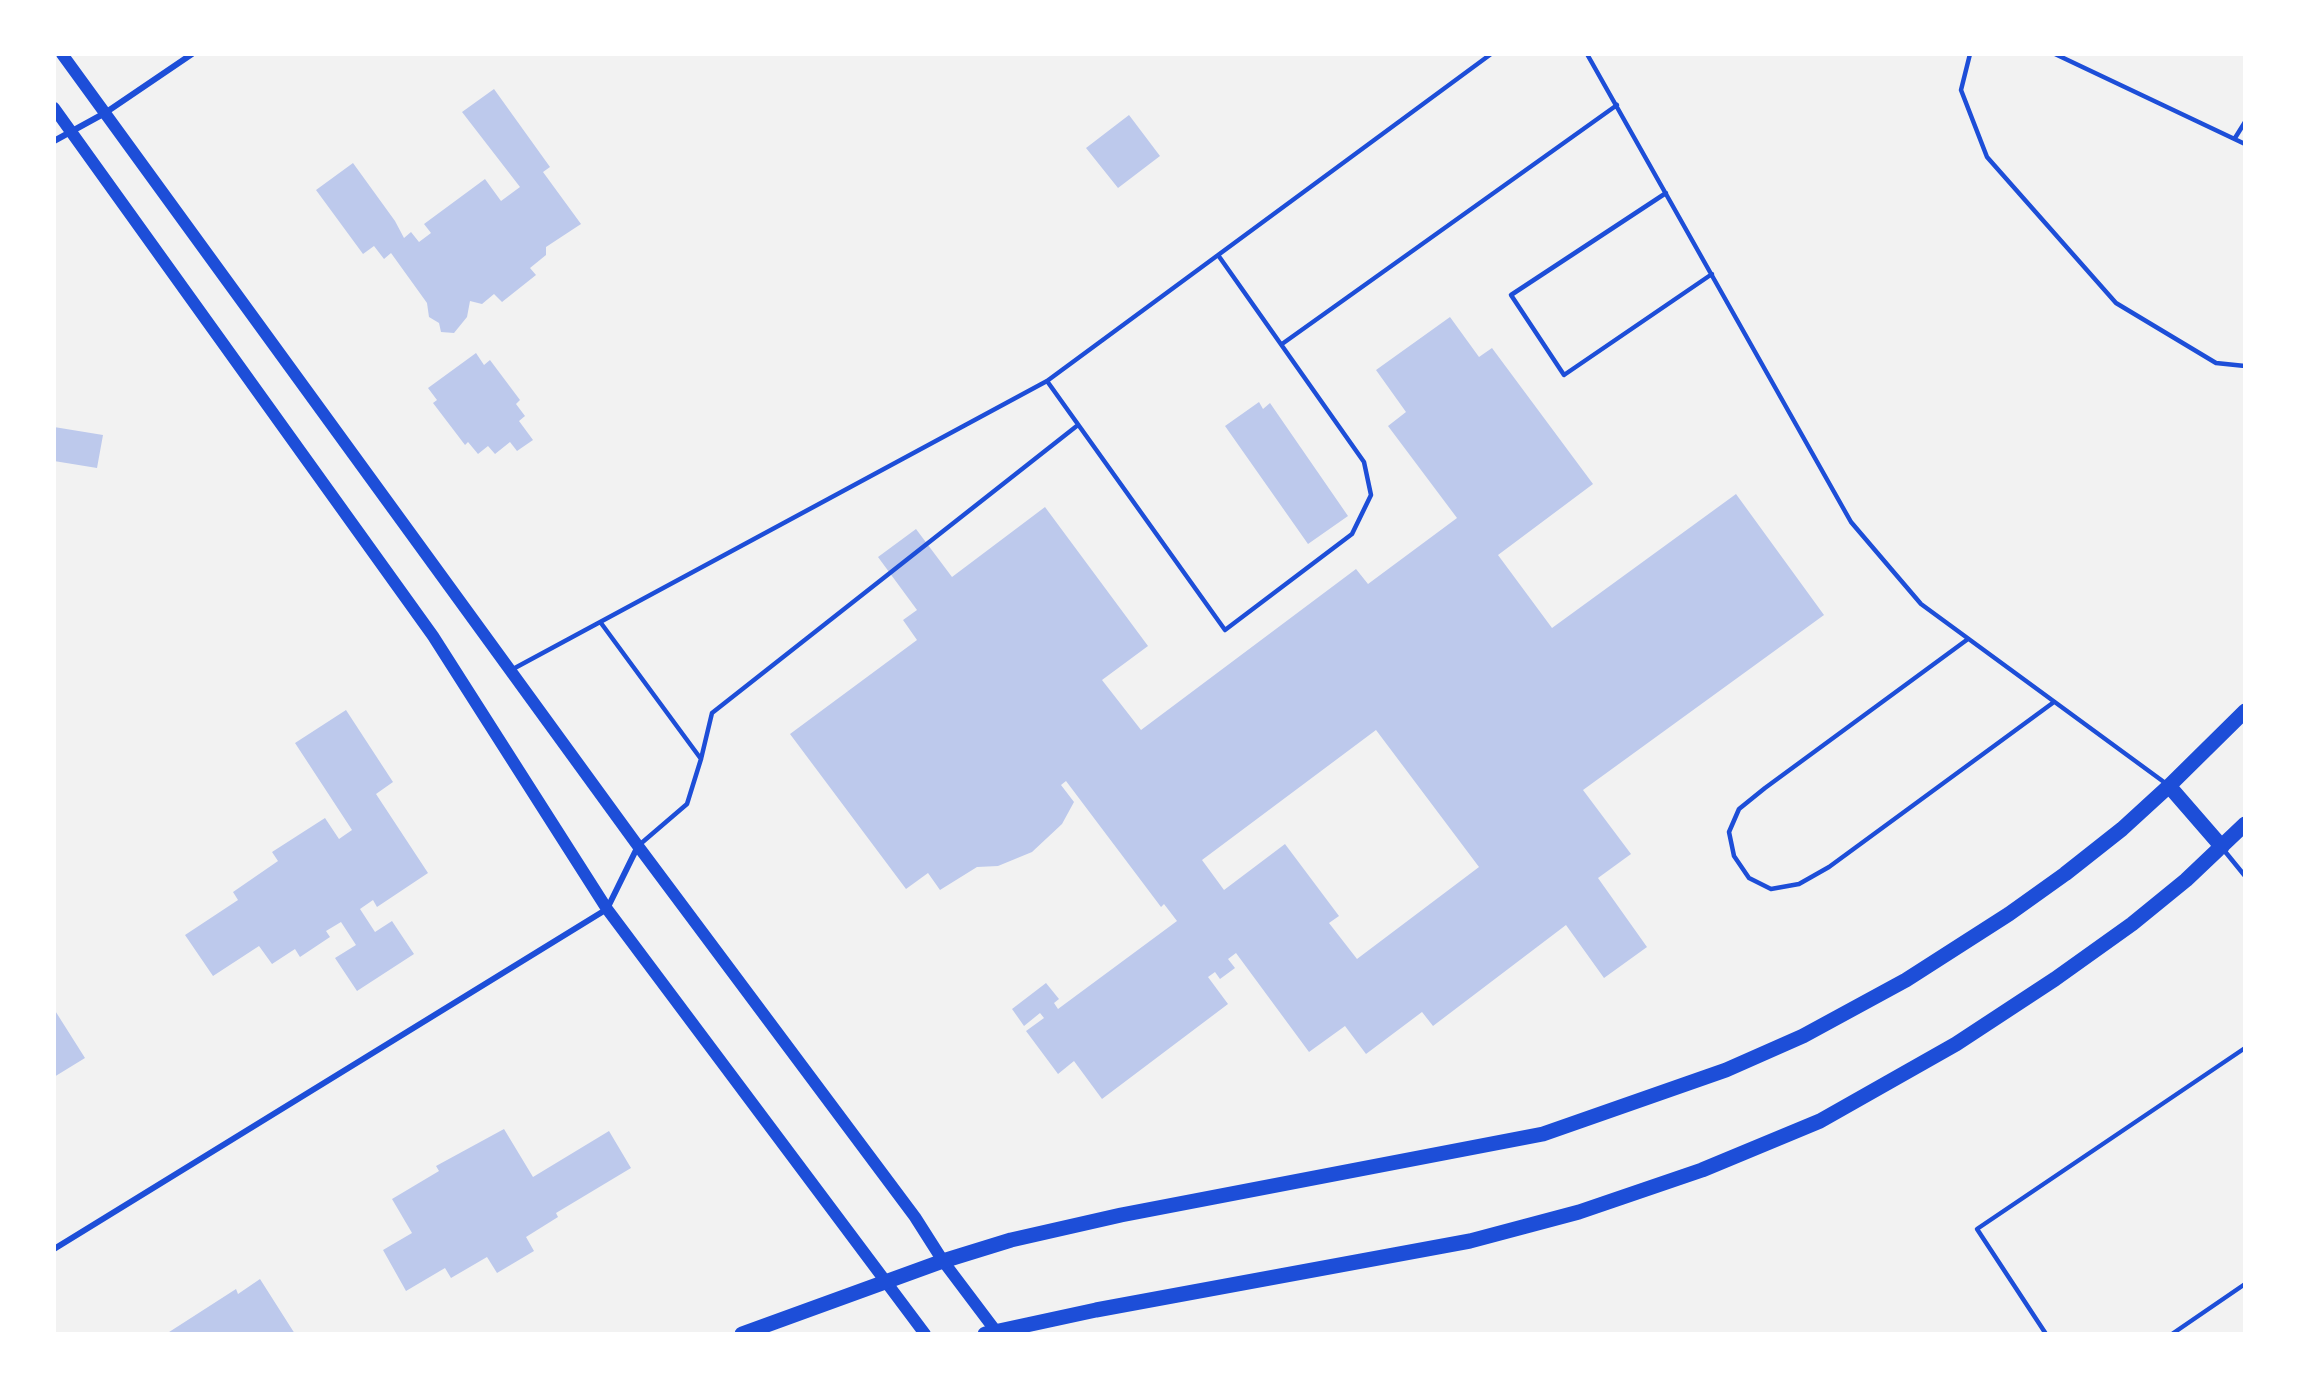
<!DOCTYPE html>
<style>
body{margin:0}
#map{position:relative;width:2299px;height:1388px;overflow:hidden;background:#f2f2f2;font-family:"PT Sans Narrow",sans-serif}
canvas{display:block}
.frame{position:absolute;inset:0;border:56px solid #fff;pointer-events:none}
</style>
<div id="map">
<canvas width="2299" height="1388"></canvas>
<div class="frame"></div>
</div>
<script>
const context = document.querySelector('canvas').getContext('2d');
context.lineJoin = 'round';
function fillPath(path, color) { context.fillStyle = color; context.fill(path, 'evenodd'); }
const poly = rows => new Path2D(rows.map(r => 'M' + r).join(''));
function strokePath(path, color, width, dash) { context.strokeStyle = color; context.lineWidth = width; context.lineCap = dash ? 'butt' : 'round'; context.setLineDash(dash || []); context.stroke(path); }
const building = poly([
 [494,89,550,167,543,172,581,224,546,247,546,255,530,268,536,275,502,302,494,294,482,304,470,301,467,317,454,333,441,332,439,323,429,317,427,303,391,253,384,259,374,246,363,254,316,190,353,163,395,221,404,238,411,232,419,242,431,233,424,224,485,179,501,201,520,187,462,112],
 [1129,115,1160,156,1118,188,1086,148],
 [1450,317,1479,357,1492,348,1593,484,1498,555,1552,628,1736,494,1824,615,1583,790,1631,854,1598,878,1647,947,1604,978,1566,925,1433,1026,1422,1012,1366,1054,1345,1026,1309,1052,1236,953,1228,959,1235,968,1220,979,1215,972,1208,977,1228,1004,1102,1099,1074,1061,1058,1074,1026,1031,1044,1018,1040,1013,1024,1026,1012,1009,1046,983,1059,999,1054,1003,1058,1009,1177,921,1164,904,1161,907,1066,781,1061,785,1074,802,1062,824,1032,852,998,866,977,867,940,890,928,873,906,889,790,734,917,640,903,620,917,610,878,557,916,529,952,577,1045,507,1148,646,1102,680,1141,730,1356,569,1368,584,1457,518,1388,426,1406,412,1376,370],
 [1376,730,1479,867,1357,959,1329,923,1339,916,1285,844,1224,890,1202,860],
 [476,353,484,365,490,360,520,400,516,404,525,416,519,421,533,440,517,451,510,442,495,454,488,446,478,454,468,442,465,445,433,403,437,400,428,388],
 [1259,402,1263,409,1270,403,1348,516,1308,544,1225,426],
 [54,427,103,435,97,468,54,461],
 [346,710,393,782,376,794,428,873,377,907,373,900,360,909,375,932,392,921,414,954,357,991,335,958,356,945,341,922,326,931,330,937,300,957,295,949,272,964,259,946,213,976,185,935,238,900,233,892,278,861,272,852,325,818,339,839,352,830,295,743],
 [54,1009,85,1058,54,1077],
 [504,1129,533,1177,609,1131,631,1168,556,1213,558,1217,526,1237,534,1251,497,1273,487,1257,451,1278,445,1268,406,1291,383,1250,412,1233,392,1199,439,1171,436,1166],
 [260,1279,295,1334,166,1334,236,1289,238,1294]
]);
const service = poly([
 [1587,54,1851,522,1921,604,2168,785],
 [1970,54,1961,90,1987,157,2116,303,2216,363,2245,366],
 [2055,54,2245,144],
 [2235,138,2245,122],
 [1666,193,1511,295,1564,375,1712,274],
 [1282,344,1617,105],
 [1047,381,1225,630,1352,534,1371,495,1364,462,1218,255],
 [601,623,701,759],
 [1968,639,1765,788,1739,809,1729,832,1734,856,1749,878,1771,889,1799,884,1829,867,2054,702],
 [513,669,1047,381,1491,54],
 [638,846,687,804,701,759,712,713,1078,425],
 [2223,849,2245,876],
 [2046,1334,1977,1229,2245,1048],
 [2172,1334,2245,1284]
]);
const minor = poly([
 [54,141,105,113,192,54],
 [54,1249,607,909,638,846]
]);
const secondary = poly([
 [62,54,638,846,915,1217,943,1261,998,1334],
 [54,108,433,636,607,909,925,1334]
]);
const primary = poly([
 [2169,786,2222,847],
 [742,1334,943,1261,1011,1240,1121,1215,1543,1134,1726,1070,1803,1036,1906,980,2009,914,2065,874,2122,829,2169,786,2245,711],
 [985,1334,1096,1310,1470,1241,1579,1212,1702,1170,1820,1121,1956,1044,2055,979,2132,924,2186,880,2245,824]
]);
fillPath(building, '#bdc9ec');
strokePath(service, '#1d4ed8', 4.5);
strokePath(minor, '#1d4ed8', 6);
strokePath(secondary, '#1d4ed8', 12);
strokePath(primary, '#1d4ed8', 15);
</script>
